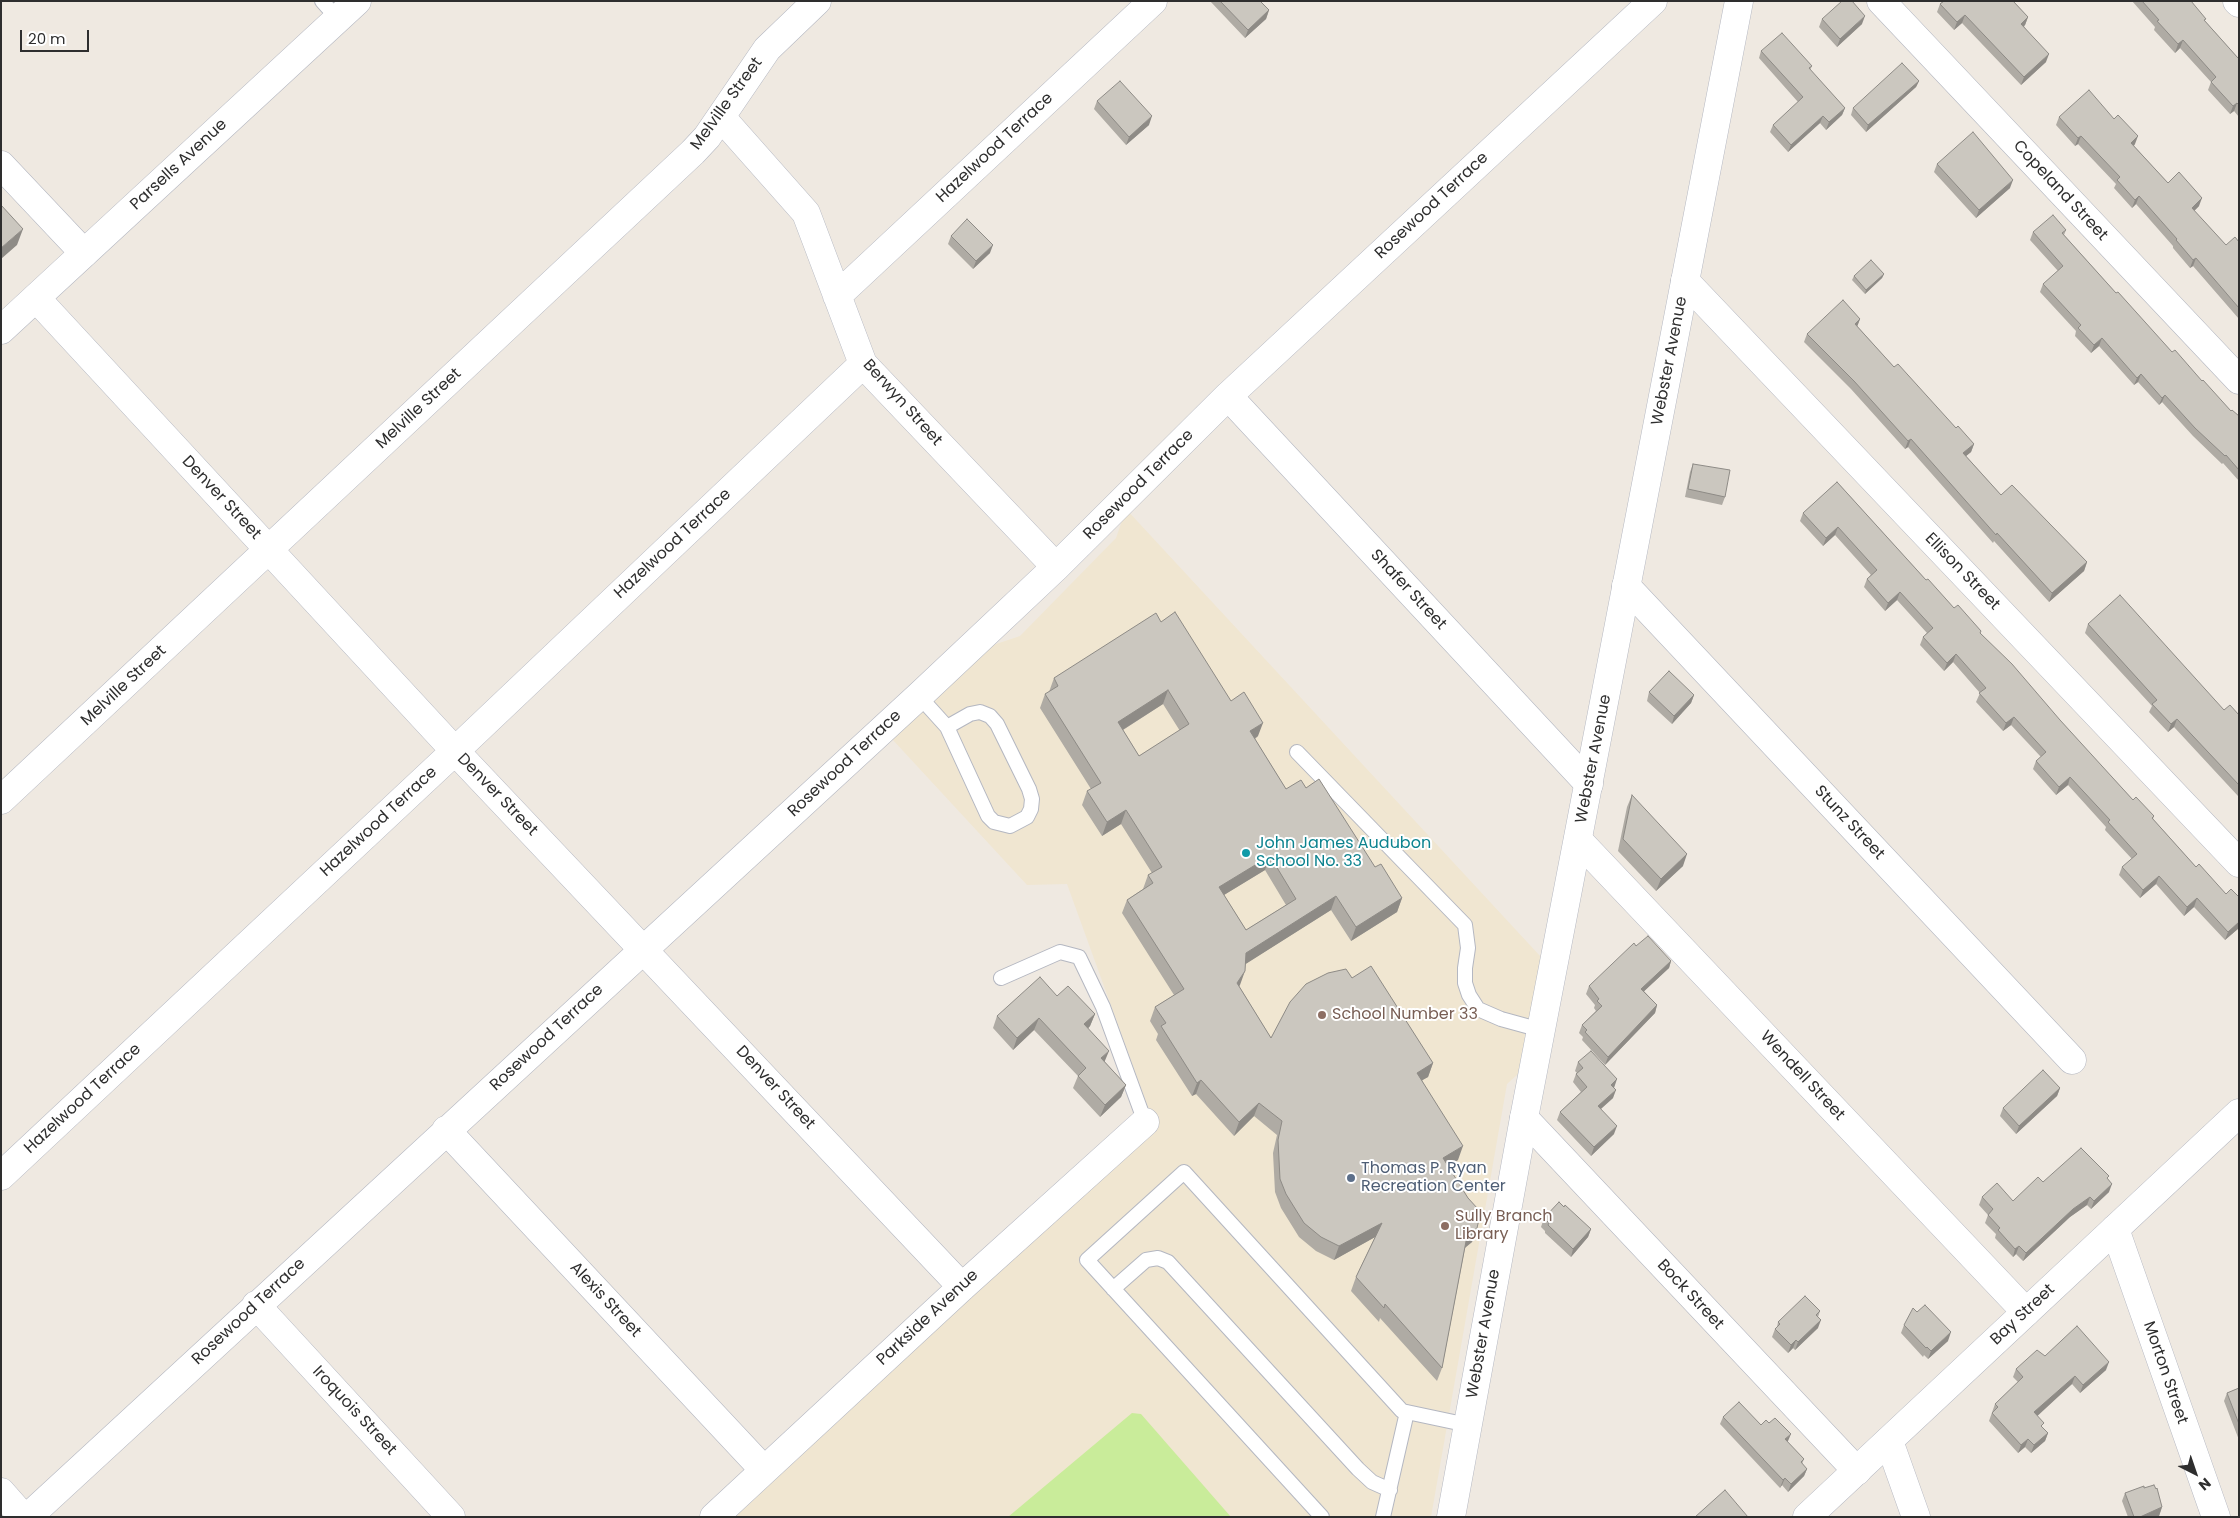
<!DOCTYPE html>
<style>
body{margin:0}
#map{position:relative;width:2240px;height:1518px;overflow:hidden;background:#efe9e1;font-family:Poppins,sans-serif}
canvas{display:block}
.frame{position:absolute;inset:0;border:2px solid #2e2e2e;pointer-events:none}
.north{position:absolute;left:2170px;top:1448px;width:50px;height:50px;-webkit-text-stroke:4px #fff;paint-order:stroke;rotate:139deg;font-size:14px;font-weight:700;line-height:20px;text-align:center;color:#2e2e2e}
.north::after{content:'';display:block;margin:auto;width:18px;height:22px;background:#2e2e2e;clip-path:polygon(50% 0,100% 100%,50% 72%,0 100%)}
.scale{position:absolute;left:20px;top:30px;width:69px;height:22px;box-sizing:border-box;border:2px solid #2e2e2e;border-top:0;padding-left:6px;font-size:15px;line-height:18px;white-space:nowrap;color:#2e2e2e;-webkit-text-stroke:4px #fff;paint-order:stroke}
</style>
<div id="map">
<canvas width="2240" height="1518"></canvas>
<div class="frame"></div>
<div class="north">N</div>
<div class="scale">20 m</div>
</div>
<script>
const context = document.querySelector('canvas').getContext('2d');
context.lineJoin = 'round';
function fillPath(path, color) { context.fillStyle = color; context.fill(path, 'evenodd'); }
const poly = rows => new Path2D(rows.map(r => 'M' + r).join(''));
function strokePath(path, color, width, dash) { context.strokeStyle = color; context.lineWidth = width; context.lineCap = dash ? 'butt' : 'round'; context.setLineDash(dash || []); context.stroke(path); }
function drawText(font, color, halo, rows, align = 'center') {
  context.font = font + ' Poppins,sans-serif'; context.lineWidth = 4; context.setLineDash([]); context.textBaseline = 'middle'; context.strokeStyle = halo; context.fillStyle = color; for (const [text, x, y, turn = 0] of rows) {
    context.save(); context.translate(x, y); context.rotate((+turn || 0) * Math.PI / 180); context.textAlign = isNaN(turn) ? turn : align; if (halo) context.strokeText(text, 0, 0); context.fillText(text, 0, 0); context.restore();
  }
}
const education = poly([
 [1126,509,1541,957,1518,1074,1507,1084,1431,1517,735,1517,1155,1127,1067,884,1027,885,892,739,993,645,1020,636,1116,538]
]);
const pitch = poly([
 [1132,1413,1141,1414,1231,1517,1008,1517]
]);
const lane = poly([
 [322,1,338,19],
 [919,696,947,727,988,816,994,822,1010,826,1027,817,1031,809,1032,799,1029,789,997,724,990,716,980,712,970,714,947,727],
 [1297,752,1465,925,1468,948,1465,968,1465,983,1469,995,1478,1009,1501,1019,1541,1030],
 [1001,978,1060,952,1079,957,1103,1007,1145,1122],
 [1113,1289,1146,1260,1158,1258,1168,1262,1358,1469,1372,1482,1390,1490],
 [1322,1517,1087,1260,1184,1172,1402,1411,1468,1425],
 [1383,1517,1407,1412]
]);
const street = poly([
 [1881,1,2239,380],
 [2237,1,2239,3],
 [721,117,806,213,863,364,1056,567],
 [1,165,84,253],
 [1685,281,2239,863],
 [837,296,1153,1],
 [36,298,455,751,962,1287],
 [1228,396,1589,784],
 [1626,586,2072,1060],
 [1,800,693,152,707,137,767,49,817,1],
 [1578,840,2026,1312],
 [1524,1118,1857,1471],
 [446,1130,764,1470],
 [1,1176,455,751,863,364],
 [2115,1229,2216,1517],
 [256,1305,451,1517],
 [1889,1441,1916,1517],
 [1,1492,23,1517],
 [28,1517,919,696,1056,567,1228,396,1653,1],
 [714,1517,962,1287,1145,1122]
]);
const secondary = poly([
 [1,330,357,1],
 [1451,1517,1524,1118,1739,1],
 [1807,1517,2239,1113]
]);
const wall = poly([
 [1210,1,1260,1,1269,10,1266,19,1245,38],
 [1940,1,2013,1,2028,17,2025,25,2024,26,2046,62,2021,85,1962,23,1954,30,1937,12,1940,4,1942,3],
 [2132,1,2191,1,2205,21,2238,58,2239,56,2239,117,2234,111,2230,114,2208,90,2211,82,2180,48,2175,53,2154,30,2155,27],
 [1822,19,1862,24,1837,47,1819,27],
 [1761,51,1812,66,1810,70,1845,108,1842,115,1826,130,1820,123,1788,152,1770,132,1773,125,1798,102,1759,58],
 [1919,81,1916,87,1866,132,1851,115,1853,108],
 [1097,101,1149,125,1126,145,1094,109],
 [2059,117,2135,144,2134,146,2168,183,2199,206,2194,211,2226,245,2239,242,2239,319,2193,266,2190,268,2173,248,2173,246,2136,204,2132,208,2114,188,2116,184,2078,144,2075,146,2056,125],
 [1937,164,2010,188,1976,218,1934,172],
 [2066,230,2064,235,2116,293,2172,352,2231,411,2239,416,2239,481,2223,463,2222,464,2193,436,2162,402,2159,405,2138,382,2134,385,2099,346,2091,353,2075,336,2076,331,2040,292,2043,284,2058,271,2030,240,2033,232],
 [951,236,990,253,973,269,948,244],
 [1884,274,1882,278,1865,294,1852,280,1854,276],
 [1860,319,1857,326,1894,367,1956,428,1974,444,1971,452,1966,456,2001,495,2087,562,2084,571,2049,602,1994,541,1993,543,1908,447,1905,449,1851,389,1804,342,1807,334],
 [1693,464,1725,497,1722,505,1685,497,1690,472],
 [1837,482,1926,580,1954,608,1981,631,1980,634,2133,800,2154,816,2153,819,2196,867,2226,894,2239,897,2239,928,2225,940,2194,907,2184,916,2156,884,2140,898,2119,875,2122,867,2132,859,2105,830,2106,827,2068,785,2056,795,2033,769,2036,761,2041,757,2011,725,2003,731,1976,702,1980,693,1953,662,1944,671,1920,645,1923,637,1927,633,1897,600,1885,611,1864,587,1867,579,1871,575,1835,535,1823,546,1800,521,1803,513],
 [1161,622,1231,701,1258,736,1255,739,1286,789,1306,788,1402,898,1397,912,1351,941,1331,910,1245,964,1239,986,1271,1038,1352,978,1433,1063,1428,1077,1422,1080,1458,1160,1448,1166,1477,1228,1472,1242,1465,1248,1442,1368,1437,1381,1380,1318,1379,1322,1351,1291,1356,1277,1375,1237,1334,1260,1316,1251,1299,1237,1281,1208,1275,1192,1273,1153,1277,1135,1254,1116,1234,1136,1196,1094,1192,1096,1156,1040,1158,1034,1150,1021,1155,1007,1174,995,1122,913,1127,900,1143,889,1148,875,1152,873,1121,824,1102,836,1082,805,1087,791,1091,789,1040,708,1045,694,1049,692,1054,678],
 [1163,704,1180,731,1139,756,1123,730],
 [1265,870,1286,905,1246,930,1224,895],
 [2088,624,2224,710,2239,715,2238,796,2174,727,2168,732,2149,712,2152,706,2085,633],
 [1649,692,1694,695,1691,703,1672,724,1647,701],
 [1632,795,1683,866,1656,891,1618,851,1627,807],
 [1636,946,1671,961,1669,968,1644,991,1657,1005,1655,1013,1605,1065,1582,1040,1583,1037,1579,1033,1582,1025,1596,1011,1594,1008,1595,1005,1586,994,1589,986],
 [1057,996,1095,1014,1090,1026,1088,1029,1105,1062,1126,1085,1121,1097,1100,1117,1073,1088,1078,1076,1034,1030,1013,1050,993,1028,997,1016],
 [1578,1062,1614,1088,1613,1098,1601,1109,1614,1134,1591,1156,1557,1120,1560,1112,1581,1092,1573,1082,1576,1074,1577,1073,1575,1071],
 [2060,1088,2057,1096,2016,1134,2000,1116,2003,1108],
 [2108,1180,2109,1192,2091,1209,2087,1205,2070,1217,2023,1261,2016,1254,2013,1257,1995,1238,1996,1234,1985,1223,1988,1215,1979,1205,1982,1197,2013,1201,2043,1182],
 [1544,1218,1591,1229,1588,1237,1571,1257,1545,1233,1545,1231,1541,1227],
 [1820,1311,1818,1317,1818,1328,1795,1350,1793,1348,1788,1353,1772,1337,1775,1329,1777,1327,1778,1322],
 [1904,1325,1948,1341,1928,1359,1924,1355,1923,1357,1901,1333],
 [2045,1356,2106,1370,2080,1393,2072,1384,2037,1415,2042,1427,2048,1433,2045,1441,2031,1453,2025,1447,2018,1453,1989,1421,1995,1404,2018,1382,2013,1377,2016,1369],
 [2239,1388,2239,1440,2224,1401,2227,1393],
 [1723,1417,1761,1425,1788,1441,1787,1442,1804,1459,1802,1464,1807,1469,1804,1476,1788,1492,1782,1485,1780,1488,1720,1424],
 [2144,1488,2156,1489,2162,1507,2159,1516,2157,1517,2128,1517,2122,1501,2125,1493]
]);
const shadedWall = poly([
 [1269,10,1266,19,1245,38,1248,30],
 [1965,15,1962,23,1954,30,1957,22],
 [1865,16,1862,24,1837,47,1840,39],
 [2028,17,2025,25,2018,32,2021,24],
 [2183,40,2180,48,2175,53,2178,44],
 [2049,54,2046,62,2021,85,2024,77],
 [1919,81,1916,87,1866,132,1868,125],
 [2237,103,2234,111,2230,114,2233,106],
 [1845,108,1842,115,1826,130,1829,122],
 [1152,116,1149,125,1126,145,1129,137],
 [1823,116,1820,123,1788,152,1791,145],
 [2081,136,2078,144,2075,146,2078,138],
 [2138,136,2135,144,2128,151,2131,143],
 [2013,180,2010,188,1976,218,1979,210],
 [2139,196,2136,204,2132,208,2135,200],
 [2202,198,2199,206,2189,216,2192,208],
 [23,229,17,245,1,259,1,248],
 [993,245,990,253,973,269,976,261],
 [2196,258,2193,266,2190,268,2193,260],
 [1884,274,1882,278,1865,294,1866,290],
 [1860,319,1857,327,1855,324],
 [2102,338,2099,346,2091,353,2094,345],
 [2141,374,2138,382,2134,385,2137,378],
 [2165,395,2162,402,2159,405,2162,398],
 [1911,439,1908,447,1905,449,1908,441],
 [1974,444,1971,452,1960,461,1963,453],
 [1838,527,1835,535,1823,546,1826,538],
 [2087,562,2084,571,2049,602,2052,593],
 [1900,592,1897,600,1885,611,1888,603],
 [1956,654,1953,662,1944,671,1947,663],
 [1168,690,1163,704,1113,736,1118,722],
 [1694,695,1691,703,1672,724,1674,716],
 [2014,717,2011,725,2003,731,2006,723],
 [2177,719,2174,727,2168,732,2171,724],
 [1263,723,1258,736,1245,745,1250,731],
 [2070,777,2068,785,2056,795,2059,787],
 [1126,810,1121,824,1102,836,1107,822],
 [1687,854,1683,866,1656,891,1661,879],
 [1270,856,1265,870,1214,901,1219,887],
 [2159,876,2156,884,2140,898,2143,890],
 [1336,896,1331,910,1241,967,1246,953],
 [1402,898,1397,912,1351,941,1356,927],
 [2197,898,2194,907,2184,916,2187,907],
 [2239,922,2239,928,2225,940,2228,932],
 [1671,961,1669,968,1639,996,1641,989],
 [1245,971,1240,985,1232,997,1237,983],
 [1657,1005,1655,1013,1605,1065,1608,1057],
 [1095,1014,1090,1026,1080,1036,1084,1024],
 [1039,1018,1034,1030,1013,1050,1017,1038],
 [1109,1051,1104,1063,1101,1058],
 [1433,1063,1428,1077,1412,1086,1417,1073],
 [1617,1079,1614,1088,1608,1093,1611,1085],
 [1201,1080,1196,1094,1192,1096,1197,1083],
 [1126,1085,1121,1097,1100,1117,1105,1105],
 [2060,1088,2057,1096,2016,1134,2019,1126],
 [1616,1090,1613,1098,1595,1114,1598,1106],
 [1259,1103,1254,1116,1234,1136,1239,1122],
 [1617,1126,1614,1134,1591,1156,1594,1147],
 [1463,1146,1458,1160,1438,1172,1443,1158],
 [2112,1184,2109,1192,2091,1209,2094,1201],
 [2090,1197,2087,1205,2070,1217,2023,1261,2026,1253,2073,1209],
 [1382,1223,1377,1236,1334,1260,1339,1246],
 [1477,1228,1472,1242,1462,1250,1467,1236],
 [1591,1229,1588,1237,1571,1257,1573,1249],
 [2019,1246,2016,1254,2013,1257,2015,1249],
 [1821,1320,1818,1328,1795,1350,1798,1342],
 [1951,1332,1948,1341,1928,1359,1931,1351],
 [1796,1340,1793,1348,1788,1353,1791,1345],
 [2109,1362,2106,1370,2080,1393,2083,1385],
 [2075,1376,2072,1384,2032,1421,2034,1412],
 [2048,1433,2045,1441,2031,1453,2034,1445],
 [1791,1434,1788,1441,1782,1446,1785,1439],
 [2028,1439,2025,1447,2018,1453,2021,1445],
 [1807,1469,1804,1476,1788,1492,1791,1484],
 [1785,1478,1782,1485,1780,1488,1783,1480],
 [2162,1507,2159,1516,2157,1517,2140,1517]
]);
const building = poly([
 [1220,1,1260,1,1269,10,1248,30,1220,1],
 [1842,1,1852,1,1865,16,1840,39,1822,19,1842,1],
 [1944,1,2013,1,2028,17,2021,24,2049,54,2024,77,1965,15,1957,22,1940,4,1944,1],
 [2142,1,2191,1,2206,19,2204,20,2238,58,2239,56,2239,105,2237,103,2233,106,2211,82,2216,77,2183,40,2178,44,2157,21,2159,20,2142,1],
 [1782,33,1812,66,1809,68,1845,108,1829,122,1823,116,1791,145,1773,125,1803,97,1761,51,1782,33],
 [1902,63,1919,81,1868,125,1853,108,1902,63],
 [1120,81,1152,116,1129,137,1097,101,1120,81],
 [2089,90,2114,119,2118,115,2138,136,2131,143,2168,183,2179,172,2202,198,2192,208,2226,245,2235,237,2239,242,2239,308,2196,258,2193,260,2176,240,2177,239,2139,196,2135,200,2117,180,2120,177,2081,136,2078,138,2059,117,2089,90],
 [1973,132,2013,180,1979,210,1937,164,1973,132],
 [1,205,23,229,1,248,1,205],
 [2053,215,2066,230,2062,233,2116,293,2118,292,2172,352,2175,350,2202,381,2203,380,2231,411,2232,410,2239,416,2239,470,2226,455,2225,456,2195,428,2165,395,2162,398,2141,374,2137,378,2102,338,2094,345,2078,328,2081,325,2043,284,2063,266,2033,232,2053,215],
 [967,219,993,245,976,261,951,236,967,219],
 [1871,260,1884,274,1866,290,1854,276,1871,260],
 [1843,300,1860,319,1855,324,1894,367,1898,364,1956,428,1958,426,1974,444,1963,453,2001,495,2012,485,2087,562,2052,593,1997,533,1996,535,1911,439,1908,441,1854,381,1807,334,1843,300],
 [1693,464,1730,470,1725,497,1688,489,1693,464],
 [1837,482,1926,580,1928,579,1954,608,1958,605,1981,631,1980,633,2012,664,2060,720,2133,800,2136,797,2154,816,2152,818,2196,867,2199,864,2226,894,2231,889,2239,897,2239,922,2228,932,2197,898,2187,907,2159,876,2143,890,2122,867,2137,854,2108,822,2110,820,2070,777,2059,787,2036,761,2046,752,2014,717,2006,723,1979,693,1986,688,1956,654,1947,663,1923,637,1933,628,1900,592,1888,603,1867,579,1877,570,1838,527,1826,538,1803,513,1837,482],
 [2120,595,2224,710,2230,705,2239,715,2239,785,2177,719,2171,724,2152,704,2157,700,2088,624,2120,595],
 [1175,612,1231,701,1244,692,1263,723,1250,731,1286,789,1301,780,1306,788,1319,779,1375,867,1381,864,1402,898,1356,927,1336,896,1246,953,1245,971,1237,983,1271,1038,1290,1002,1306,984,1328,973,1346,969,1352,978,1371,966,1433,1063,1417,1073,1463,1146,1443,1158,1468,1198,1478,1209,1480,1215,1477,1228,1467,1236,1442,1368,1385,1304,1384,1308,1356,1277,1382,1223,1339,1246,1321,1237,1304,1223,1286,1194,1280,1179,1278,1140,1282,1121,1259,1103,1239,1122,1201,1080,1197,1083,1161,1026,1166,1023,1155,1007,1184,989,1127,900,1153,883,1148,875,1162,867,1126,810,1107,822,1087,791,1101,783,1045,694,1058,686,1054,678,1156,613,1161,622,1175,612],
 [1168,690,1189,724,1139,756,1118,722,1168,690],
 [1270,856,1296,899,1246,930,1219,887,1270,856],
 [1669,671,1694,695,1674,716,1649,692,1669,671],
 [1632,795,1687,854,1661,879,1623,839,1632,795],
 [1648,936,1671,961,1641,989,1657,1005,1608,1057,1585,1032,1587,1030,1582,1025,1602,1006,1597,1001,1599,999,1589,986,1634,943,1636,946,1648,936],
 [1040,977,1057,996,1068,986,1095,1014,1084,1024,1109,1051,1101,1058,1126,1085,1105,1105,1078,1076,1086,1068,1039,1018,1017,1038,997,1016,1040,977],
 [1591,1051,1617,1079,1611,1085,1616,1090,1598,1106,1617,1126,1594,1147,1560,1112,1587,1087,1576,1074,1583,1068,1578,1062,1591,1051],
 [2043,1070,2060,1088,2019,1126,2003,1108,2043,1070],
 [2081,1148,2109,1176,2107,1178,2112,1184,2094,1201,2090,1197,2073,1209,2026,1253,2019,1246,2015,1249,1998,1230,2000,1228,1988,1215,1993,1209,1982,1197,1997,1183,2013,1201,2038,1177,2043,1182,2081,1148],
 [1559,1202,1564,1207,1565,1205,1591,1229,1573,1249,1548,1225,1549,1223,1544,1218,1559,1202],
 [1805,1296,1820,1311,1816,1315,1821,1320,1798,1342,1796,1340,1791,1345,1775,1329,1780,1324,1778,1322,1805,1296],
 [1925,1305,1951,1332,1931,1351,1927,1347,1926,1348,1904,1325,1913,1308,1917,1312,1925,1305],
 [2077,1326,2109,1362,2083,1385,2075,1376,2034,1412,2044,1423,2041,1426,2048,1433,2034,1445,2028,1439,2021,1445,1992,1413,1998,1407,1995,1404,2023,1377,2016,1369,2037,1350,2045,1356,2077,1326],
 [2239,1388,2239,1424,2227,1393,2239,1388],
 [1739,1402,1761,1425,1766,1420,1769,1423,1775,1418,1791,1434,1785,1439,1804,1459,1801,1462,1807,1469,1791,1484,1785,1478,1783,1480,1723,1417,1739,1402],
 [2154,1485,2156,1489,2157,1488,2162,1507,2140,1517,2134,1517,2125,1493,2144,1486,2144,1488,2154,1485],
 [1725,1490,1748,1517,1695,1517,1725,1490]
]);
const markers = [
 [1246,853,5,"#0f9aa8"],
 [1322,1015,5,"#8d6e63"],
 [1351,1178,5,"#5c6f8a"],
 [1445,1226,5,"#8d6e63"]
];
const streetNames = [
 ["Melville Street",727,104,-54],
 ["Hazelwood Terrace",995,148,-43],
 ["Parsells Avenue",179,165,-43],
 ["Copeland Street",2060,191,47],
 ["Rosewood Terrace",1432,206,-43],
 ["Webster Avenue",1670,361,-79],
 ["Berwyn Street",902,403,48],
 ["Melville Street",419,409,-43],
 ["Rosewood Terrace",1139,485,-45],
 ["Denver Street",221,498,47],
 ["Hazelwood Terrace",673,544,-43],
 ["Ellison Street",1962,572,46],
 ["Shafer Street",1408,590,47],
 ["Melville Street",124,686,-43],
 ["Webster Avenue",1594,759,-79],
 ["Rosewood Terrace",845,764,-43],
 ["Denver Street",497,795,46],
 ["Hazelwood Terrace",379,822,-43],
 ["Stunz Street",1849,823,47],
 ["Rosewood Terrace",547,1038,-43],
 ["Wendell Street",1802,1076,47],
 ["Denver Street",775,1088,47],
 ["Hazelwood Terrace",83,1099,-43],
 ["Bock Street",1690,1295,47],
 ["Alexis Street",605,1300,47],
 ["Rosewood Terrace",249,1312,-43],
 ["Bay Street",2023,1315,-43],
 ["Parkside Avenue",928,1318,-43],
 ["Webster Avenue",1484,1334,-80],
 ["Morton Street",2165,1373,71],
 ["Iroquois Street",354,1411,47]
];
const cultureNames = [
 ["John James Audubon",1256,844],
 ["School No. 33",1256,862]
];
const educationNames = [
 ["School Number 33",1332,1015],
 ["Sully Branch",1455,1217],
 ["Library",1455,1235]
];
const serviceNames = [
 ["Thomas P. Ryan",1361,1169],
 ["Recreation Center",1361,1187]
];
fillPath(education, '#f0e6d1');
fillPath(pitch, '#c9ec9a');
strokePath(lane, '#b4b7c1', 16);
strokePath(street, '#b4b7c1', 29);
strokePath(secondary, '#b4b7c1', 29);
strokePath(lane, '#fff', 14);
strokePath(street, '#fff', 28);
strokePath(secondary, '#fff', 28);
fillPath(wall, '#afaba4');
fillPath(shadedWall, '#8e8b86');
fillPath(building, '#cbc7bf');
strokePath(building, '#8e8b86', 1);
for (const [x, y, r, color] of markers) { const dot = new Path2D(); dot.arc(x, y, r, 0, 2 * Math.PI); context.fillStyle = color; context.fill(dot); strokePath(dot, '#fff', 2); }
drawText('16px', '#2e2e2e', '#fff', streetNames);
drawText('16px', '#0d838f', '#fff', cultureNames, 'left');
drawText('16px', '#785e54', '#fff', educationNames, 'left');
drawText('16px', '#4e5e75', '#fff', serviceNames, 'left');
</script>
